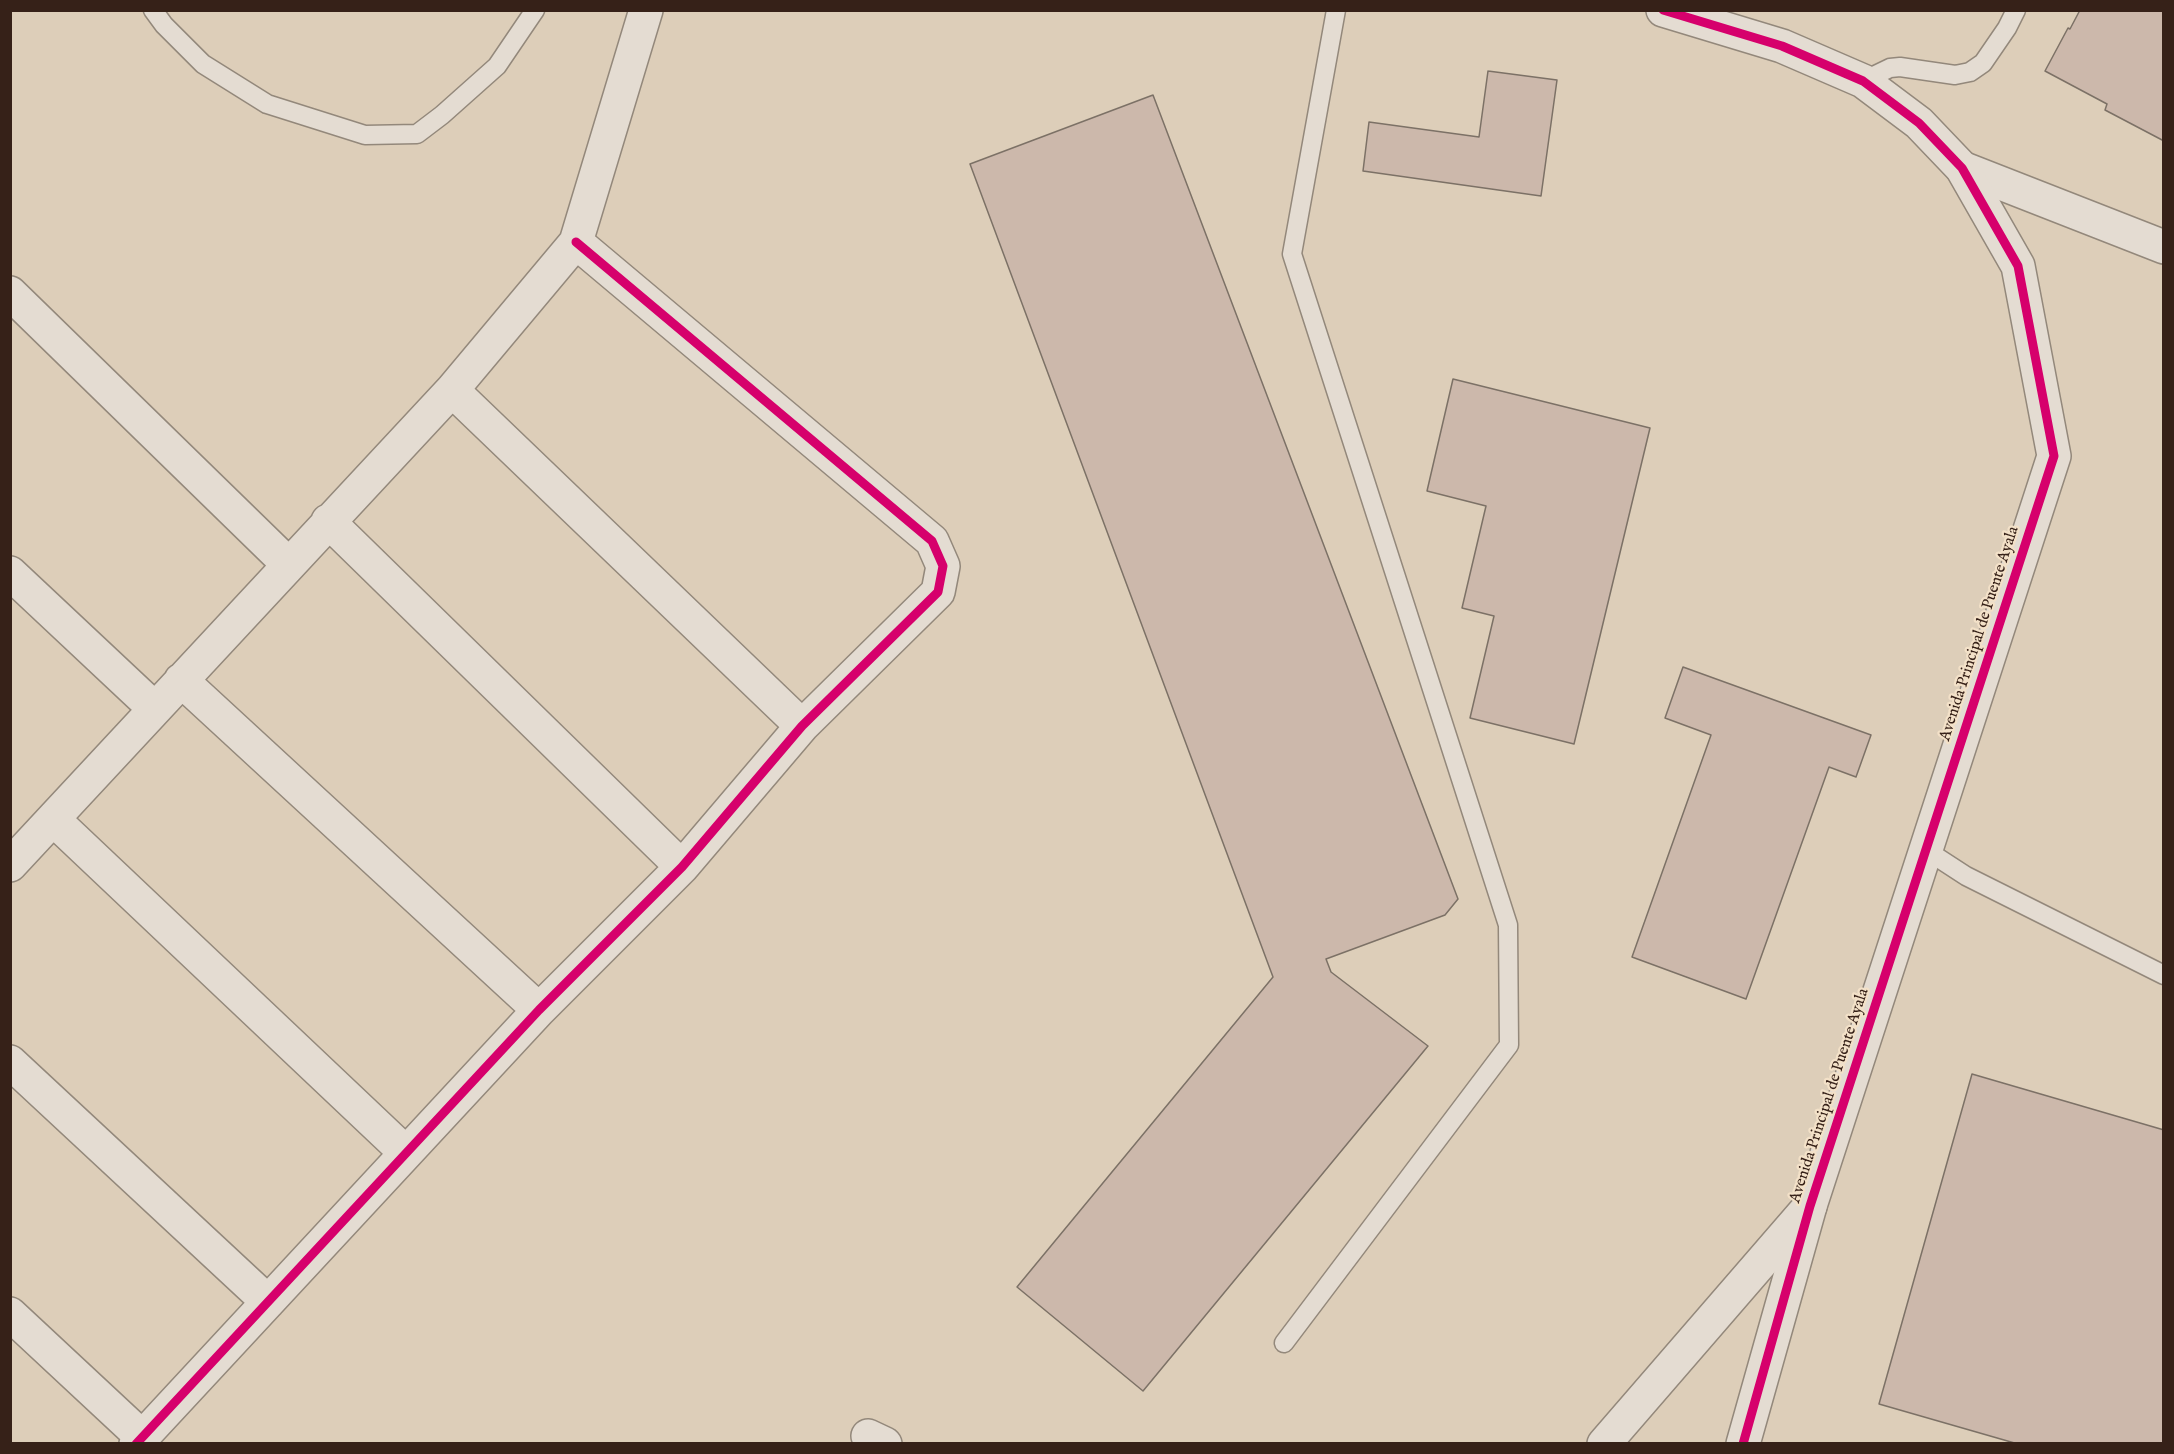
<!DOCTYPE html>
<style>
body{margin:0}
#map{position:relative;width:2174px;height:1454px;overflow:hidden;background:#ddceb9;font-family:"IM FELL English",serif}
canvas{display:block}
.frame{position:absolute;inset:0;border:12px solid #362118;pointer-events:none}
</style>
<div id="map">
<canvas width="2174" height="1454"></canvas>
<div class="frame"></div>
</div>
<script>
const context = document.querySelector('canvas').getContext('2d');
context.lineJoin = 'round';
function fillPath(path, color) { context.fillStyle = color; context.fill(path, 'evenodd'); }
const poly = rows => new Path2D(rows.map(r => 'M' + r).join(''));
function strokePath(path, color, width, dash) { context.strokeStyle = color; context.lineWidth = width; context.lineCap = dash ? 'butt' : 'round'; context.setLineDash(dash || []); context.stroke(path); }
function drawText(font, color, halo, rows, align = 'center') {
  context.font = font + ' "IM FELL English",serif'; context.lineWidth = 4.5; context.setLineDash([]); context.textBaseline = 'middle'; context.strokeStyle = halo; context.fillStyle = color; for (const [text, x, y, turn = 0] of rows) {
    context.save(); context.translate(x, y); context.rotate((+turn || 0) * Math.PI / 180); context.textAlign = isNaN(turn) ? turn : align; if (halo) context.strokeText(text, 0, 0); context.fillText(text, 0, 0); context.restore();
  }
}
const building = poly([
 [2080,10,2164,10,2164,141,2105,110,2107,104,2045,71,2068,28,2070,29,2080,10],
 [1488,71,1557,80,1541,196,1363,171,1369,122,1479,137,1488,71],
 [1153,95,1458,899,1445,915,1326,959,1331,972,1428,1046,1143,1391,1017,1287,1273,977,970,164,1153,95],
 [1453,379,1650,428,1574,744,1470,718,1494,616,1462,608,1486,506,1427,491,1453,379],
 [1683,667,1871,735,1856,777,1829,767,1746,999,1632,957,1711,735,1665,718,1683,667],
 [1972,1074,2164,1130,2164,1444,2018,1444,1879,1404,1972,1074]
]);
const service = poly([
 [153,10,164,25,203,64,267,104,365,135,417,134,442,115,497,66,535,10],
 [1863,81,1890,68,1900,67,1955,75,1970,72,1983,63,2007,28,2016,10],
 [1926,850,1966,876,2164,975],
 [1284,1343,1509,1045,1508,925,1292,254,1336,10]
]);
const minor = poly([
 [1962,168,2164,247],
 [10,293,288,564],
 [452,390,802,726],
 [328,521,682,867],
 [10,573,155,709],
 [181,680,539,1010],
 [53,819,406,1153],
 [10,865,452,390,576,242,646,10],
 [10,1062,268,1302],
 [10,1314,142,1437],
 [868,1436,885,1444],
 [136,1444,539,1010,682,867,802,726,938,592,943,566,932,541,576,242],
 [1604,1444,1810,1206]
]);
const tertiary = poly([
 [1663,10,1782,46,1863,81,1919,123,1962,168,2018,266,2054,456,1810,1206,1743,1444]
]);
const cycleway = poly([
 [1663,10,1782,46,1863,81,1919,123,1962,168,2018,266,2054,456,1810,1206,1743,1444],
 [136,1444,539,1010,682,867,802,726,938,592,943,566,932,541,576,242]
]);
const streetNames = [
 ["Avenida Principal de Puente Ayala",1980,634,-72],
 ["Avenida Principal de Puente Ayala",1830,1096,-72]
];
fillPath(building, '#ccb8ab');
strokePath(building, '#7c7166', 1.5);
strokePath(service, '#93887b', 21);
strokePath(minor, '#93887b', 36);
strokePath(tertiary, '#93887b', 36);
strokePath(service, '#e4dcd2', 18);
strokePath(minor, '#e4dcd2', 33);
strokePath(tertiary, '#e4dcd2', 33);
strokePath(cycleway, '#d6006c', 9);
drawText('16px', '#362118', '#f3e1c8', streetNames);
</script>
